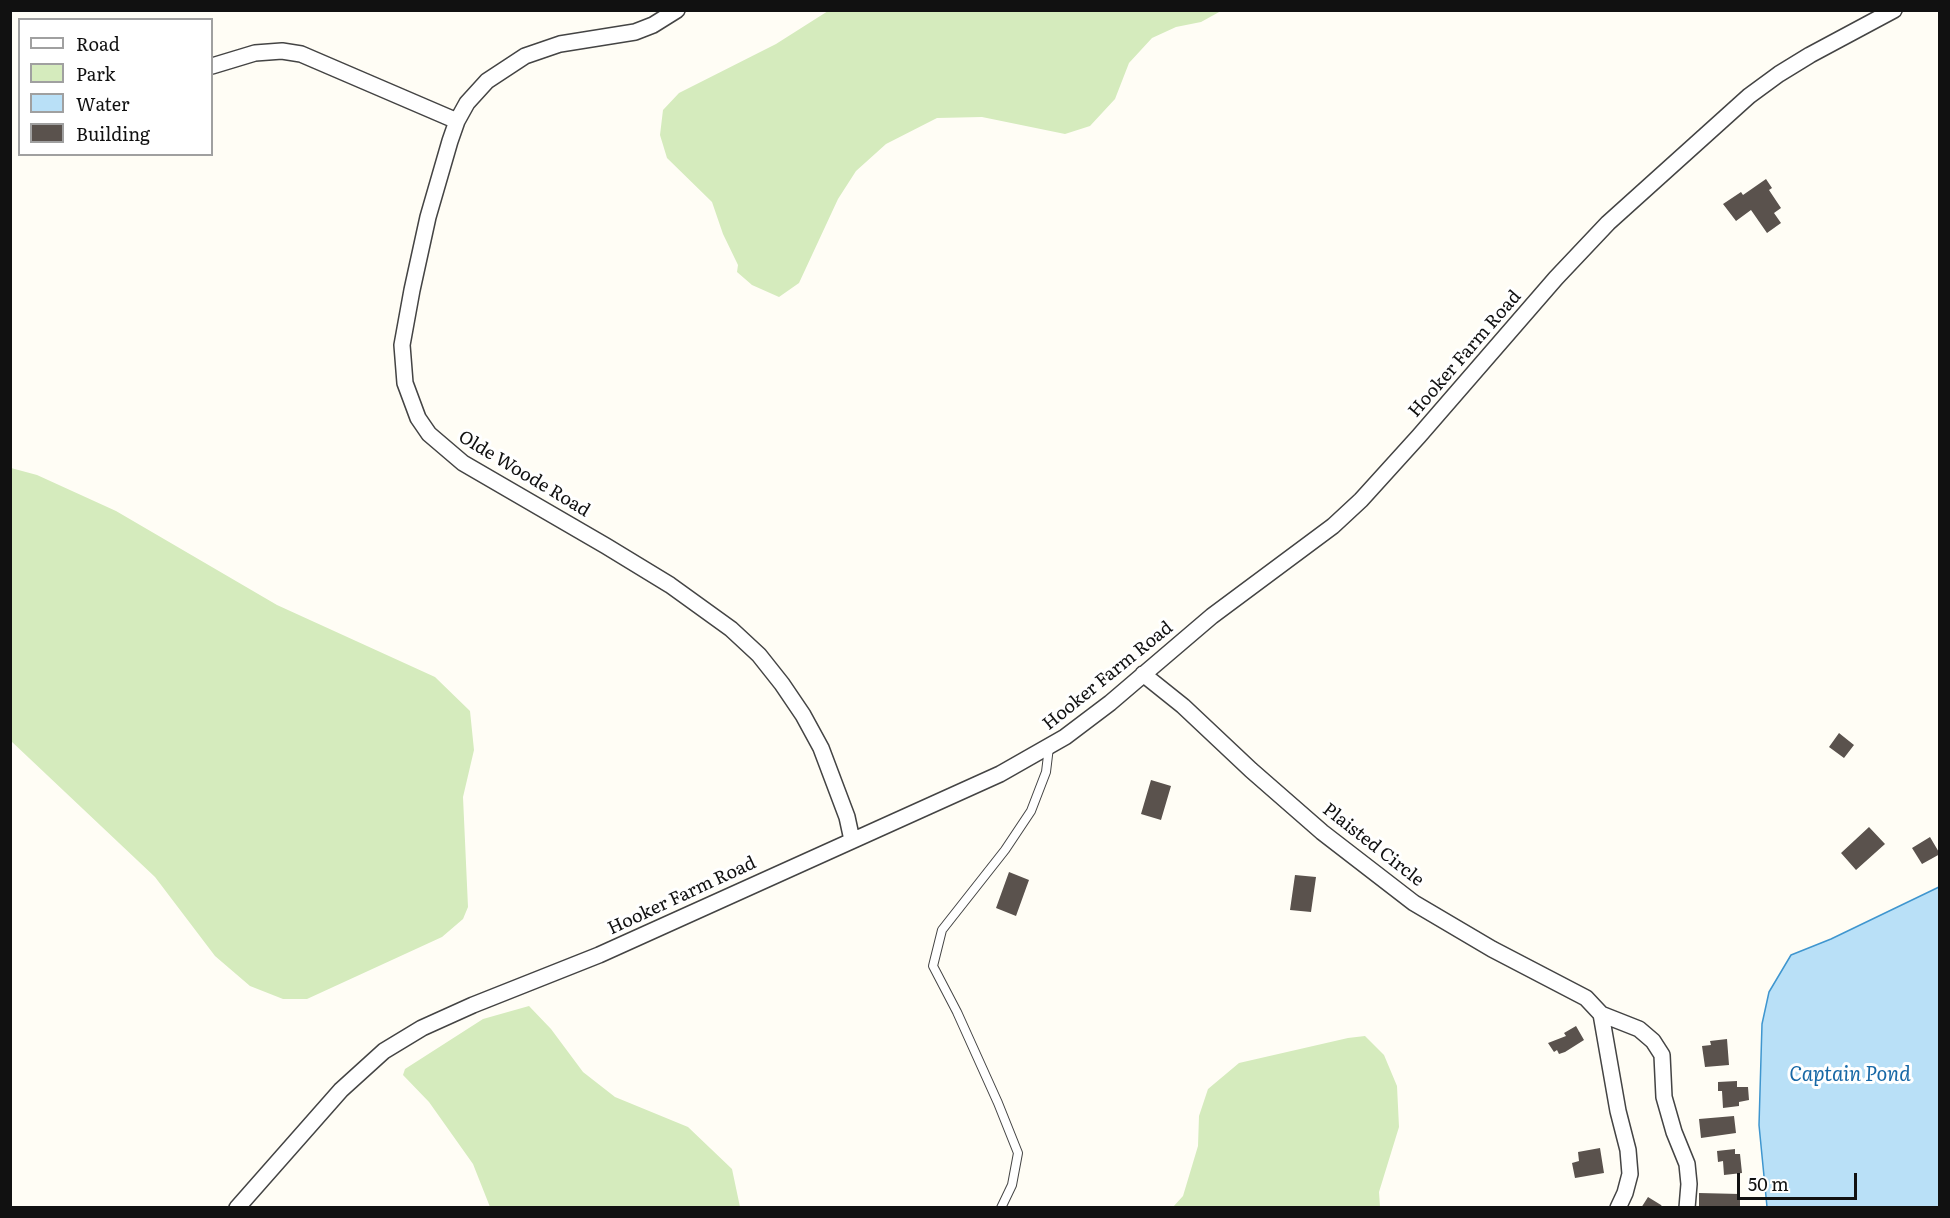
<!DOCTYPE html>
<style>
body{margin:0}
#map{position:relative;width:1950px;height:1218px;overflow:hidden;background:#fffdf5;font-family:Literata,serif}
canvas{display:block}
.frame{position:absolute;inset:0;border:12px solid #111;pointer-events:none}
.legend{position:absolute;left:18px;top:18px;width:195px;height:138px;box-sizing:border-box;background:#fff;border:2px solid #a0a0a0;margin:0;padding:8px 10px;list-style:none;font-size:18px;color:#111}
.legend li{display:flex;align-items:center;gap:12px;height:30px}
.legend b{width:30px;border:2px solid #a0a0a0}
.scale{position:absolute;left:1737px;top:1173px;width:120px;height:27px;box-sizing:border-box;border:3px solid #111;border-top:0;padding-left:8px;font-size:18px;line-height:21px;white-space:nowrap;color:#111;-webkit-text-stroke:4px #fff;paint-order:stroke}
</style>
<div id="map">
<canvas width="1950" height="1218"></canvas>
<div class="frame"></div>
<ul class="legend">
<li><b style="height:8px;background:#fff"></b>Road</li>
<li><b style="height:16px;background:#d5ebbd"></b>Park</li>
<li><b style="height:16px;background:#b9e0f7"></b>Water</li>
<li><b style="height:16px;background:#5a524d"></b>Building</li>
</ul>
<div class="scale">50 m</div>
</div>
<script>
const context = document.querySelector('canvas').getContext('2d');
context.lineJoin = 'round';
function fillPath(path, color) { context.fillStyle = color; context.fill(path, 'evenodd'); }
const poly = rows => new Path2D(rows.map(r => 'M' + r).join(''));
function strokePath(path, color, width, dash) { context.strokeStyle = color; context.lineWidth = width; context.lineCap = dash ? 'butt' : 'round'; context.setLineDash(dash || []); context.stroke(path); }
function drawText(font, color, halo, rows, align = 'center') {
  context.font = font + ' Literata,serif'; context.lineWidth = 6; context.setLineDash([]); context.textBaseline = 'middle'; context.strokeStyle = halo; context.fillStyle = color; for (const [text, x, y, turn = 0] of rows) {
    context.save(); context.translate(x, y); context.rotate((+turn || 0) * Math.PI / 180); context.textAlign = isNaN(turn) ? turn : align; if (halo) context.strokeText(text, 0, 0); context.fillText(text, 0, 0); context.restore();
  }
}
const green = poly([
 [828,11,828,10,1221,11,1201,22,1176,27,1152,38,1129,63,1115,99,1090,126,1065,134,982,117,937,118,886,144,856,171,838,199,799,283,779,297,752,285,737,272,738,265,723,234,712,202,667,158,660,135,663,110,679,93,776,44],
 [11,468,37,475,116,511,277,605,435,677,470,711,474,750,463,797,468,907,463,919,442,937,307,999,283,999,250,986,215,956,155,877,11,741],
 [529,1006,551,1029,583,1072,615,1097,688,1127,732,1169,740,1207,490,1207,473,1164,429,1102,403,1075,405,1069,483,1019],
 [1365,1036,1384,1055,1397,1086,1399,1127,1379,1192,1380,1207,1173,1207,1183,1196,1198,1146,1199,1116,1208,1089,1239,1063,1348,1038]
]);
const water = poly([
 [1939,887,1939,1207,1767,1207,1759,1125,1762,1024,1769,992,1791,955,1831,939,1939,887]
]);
const building = poly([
 [1766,179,1772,188,1769,190,1781,208,1774,213,1781,223,1767,233,1751,210,1736,221,1723,204,1741,192,1743,195],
 [1839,733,1854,745,1844,758,1829,747],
 [1151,780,1171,786,1161,820,1141,814],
 [1869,827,1885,844,1856,870,1841,853],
 [1930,837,1940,854,1922,864,1912,848],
 [1009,872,1029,880,1016,916,996,908],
 [1295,875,1316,877,1311,912,1290,910],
 [1576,1026,1584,1040,1565,1052,1559,1054,1557,1050,1554,1052,1548,1043,1566,1036,1564,1033],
 [1727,1039,1729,1065,1705,1067,1702,1046,1711,1045,1710,1041],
 [1737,1081,1737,1087,1748,1087,1749,1100,1739,1102,1739,1106,1723,1108,1722,1091,1718,1091,1718,1082],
 [1734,1116,1736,1133,1701,1138,1699,1119],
 [1600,1148,1604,1173,1575,1178,1572,1163,1579,1161,1578,1152],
 [1735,1149,1735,1154,1740,1154,1742,1173,1724,1175,1723,1161,1718,1162,1717,1151],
 [1699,1193,1740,1194,1740,1208,1699,1208],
 [1648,1197,1661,1205,1663,1208,1641,1208]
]);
const lane = poly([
 [1001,1208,1012,1185,1018,1153,998,1103,957,1012,933,966,942,930,1005,850,1031,811,1046,772,1049,747]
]);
const street = poly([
 [677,10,653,25,635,32,560,44,525,56,487,81,467,103,457,121,450,141,428,217,412,290,402,345,405,383,418,418,429,434,463,463,606,546,670,585,731,629,759,655,782,684,803,715,821,748,847,817,852,840],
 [212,66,255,53,282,51,301,54,457,121],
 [1143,674,1183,706,1251,770,1322,832,1414,903,1492,949,1586,998,1601,1014,1639,1029,1653,1041,1662,1055,1664,1097,1674,1132,1687,1164,1689,1184,1687,1208],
 [1601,1014,1618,1111,1628,1150,1630,1174,1625,1193,1618,1208],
 [237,1208,341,1090,384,1051,422,1028,473,1005,599,955,1000,774,1065,737,1110,703,1212,616,1333,526,1361,500,1419,436,1556,278,1608,223,1749,96,1779,74,1810,55,1894,10]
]);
const streetNames = [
 ["Hooker Farm Road",1465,354,-49],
 ["Olde Woode Road",524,474,31],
 ["Hooker Farm Road",1108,676,-39],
 ["Plaisted Circle",1373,845,38],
 ["Hooker Farm Road",682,896,-25]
];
const waterNames = [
 ["Captain Pond",1850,1075]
];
fillPath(green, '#d5ebbd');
fillPath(water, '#b9e0f7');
strokePath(water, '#3f96cf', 1.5);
fillPath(building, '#5a524d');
strokePath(lane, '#444', 10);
strokePath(street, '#444', 18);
strokePath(lane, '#fff', 8);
strokePath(street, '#fff', 15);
drawText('18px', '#111', '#fff', streetNames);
drawText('italic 20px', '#1768a6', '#fff', waterNames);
</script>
